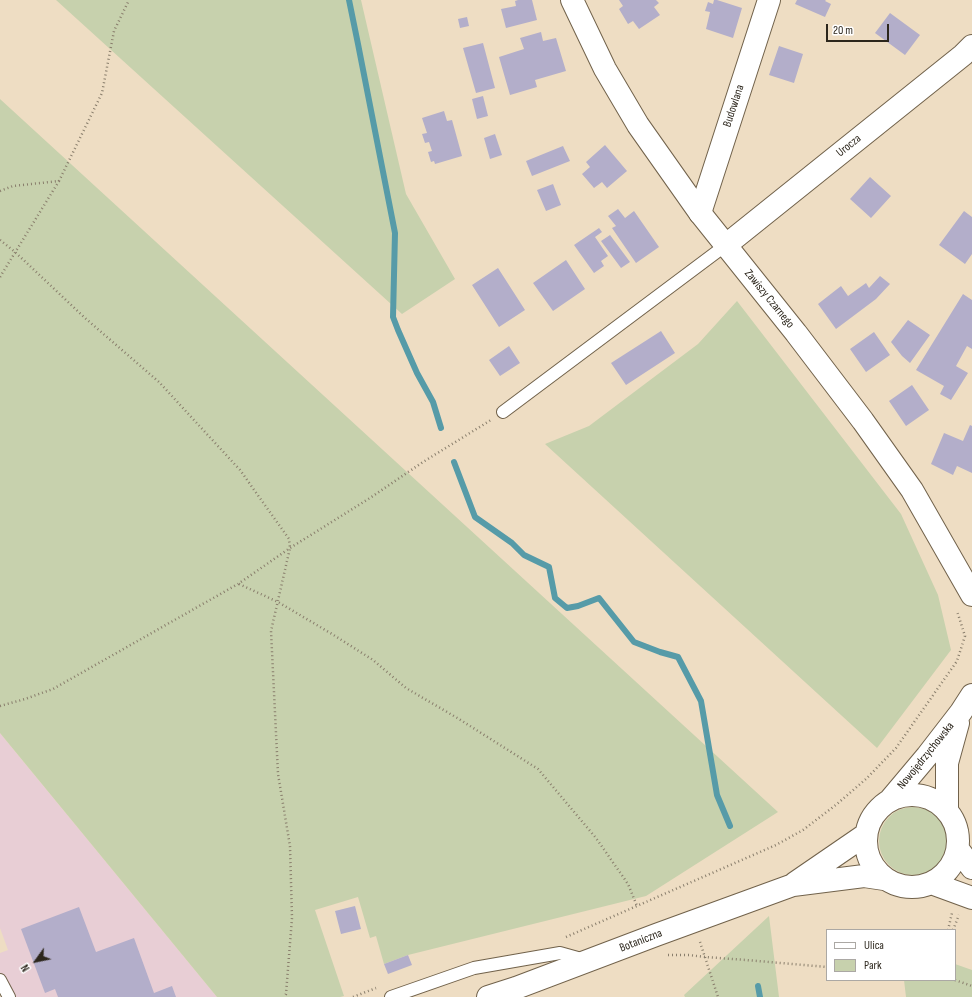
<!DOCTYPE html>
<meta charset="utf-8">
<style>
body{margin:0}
#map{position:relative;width:972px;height:997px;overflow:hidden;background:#eeddc3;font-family:"Sofia Sans Condensed",sans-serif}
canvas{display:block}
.legend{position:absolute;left:826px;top:929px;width:130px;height:52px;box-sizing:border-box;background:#fff;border:1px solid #aba8a4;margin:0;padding:5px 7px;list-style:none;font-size:12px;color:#2c261c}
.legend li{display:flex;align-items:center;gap:8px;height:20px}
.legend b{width:20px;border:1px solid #aba8a4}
.north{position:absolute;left:16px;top:941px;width:40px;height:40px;-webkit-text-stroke:3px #fff;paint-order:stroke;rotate:237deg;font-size:11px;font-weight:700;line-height:16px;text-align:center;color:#2c261c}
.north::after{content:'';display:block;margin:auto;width:14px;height:18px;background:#2c261c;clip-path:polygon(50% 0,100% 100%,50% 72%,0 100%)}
.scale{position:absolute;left:826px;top:24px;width:63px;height:18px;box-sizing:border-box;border:2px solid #2c261c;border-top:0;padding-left:5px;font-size:12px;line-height:14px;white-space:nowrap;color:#2c261c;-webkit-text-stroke:3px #fff;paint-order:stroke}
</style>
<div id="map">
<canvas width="972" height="997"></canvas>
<ul class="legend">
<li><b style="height:5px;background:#fff"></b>Ulica</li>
<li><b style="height:11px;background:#c7d1ad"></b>Park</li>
</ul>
<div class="north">N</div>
<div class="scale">20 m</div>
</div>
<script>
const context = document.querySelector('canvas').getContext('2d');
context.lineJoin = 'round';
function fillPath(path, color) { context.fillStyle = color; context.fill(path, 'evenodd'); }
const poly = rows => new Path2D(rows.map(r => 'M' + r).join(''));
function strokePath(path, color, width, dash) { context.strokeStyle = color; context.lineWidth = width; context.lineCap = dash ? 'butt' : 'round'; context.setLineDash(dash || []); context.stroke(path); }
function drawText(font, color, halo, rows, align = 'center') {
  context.font = font + ' "Sofia Sans Condensed",sans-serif'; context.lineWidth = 3; context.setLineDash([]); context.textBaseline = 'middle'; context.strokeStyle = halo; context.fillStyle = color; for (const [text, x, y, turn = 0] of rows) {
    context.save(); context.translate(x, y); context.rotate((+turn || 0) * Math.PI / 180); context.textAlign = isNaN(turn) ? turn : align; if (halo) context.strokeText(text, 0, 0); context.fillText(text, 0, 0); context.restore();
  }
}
const education = poly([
 [0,733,4,738,217,997,4,997,0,986,0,953,8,950,0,928]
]);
const green = poly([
 [56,0,361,0,406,194,455,279,402,314],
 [0,99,778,812,646,896,408,955,384,964,376,936,370,938,358,897,315,910,344,996,340,997,217,997,0,733],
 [737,301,901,514,938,595,951,650,877,748,545,444,589,426,698,344],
 '879 841a34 34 0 1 1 68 0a34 34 0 1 1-68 0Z',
 [769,916,779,997,685,997,684,995],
 [955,964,972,970,972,997,906,997,904,980,955,980]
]);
const stream = poly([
 [349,0,358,44,395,233,393,317,398,330,417,373,433,402,441,428],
 [454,462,475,517,512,543,524,555,549,567,555,598,567,608,578,606,599,598,634,642,660,652,678,657,701,701,717,795,730,826],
 [758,986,760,997]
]);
const building = poly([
 [518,0,532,0,537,20,506,28,501,9,516,6,515,1],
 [619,0,656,0,659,3,654,7,660,15,639,29,633,21,628,24,619,9,623,6],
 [714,0,717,0,742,8,733,38,706,29,710,12,705,11,708,2,713,4],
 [797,0,826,0,825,1,831,4,825,17,795,4],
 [890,13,920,35,905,55,875,33],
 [467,17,469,26,460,28,458,19],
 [541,32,543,41,556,38,566,71,535,80,537,87,510,95,499,57,524,49,520,38],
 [483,43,495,88,476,93,463,48],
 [779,46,803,54,794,83,769,75],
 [483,96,488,116,477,119,472,99],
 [444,111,447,121,452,120,462,156,435,164,434,161,431,162,428,152,432,151,429,142,425,143,422,134,427,133,422,118],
 [495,134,502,155,490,159,484,138],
 [605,145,627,171,607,188,602,182,594,188,582,174,590,167,586,162],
 [563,146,570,161,532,176,526,161],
 [870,177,891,196,871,218,850,199],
 [553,184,561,205,546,211,537,190],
 [618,209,625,218,634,211,659,247,636,263,612,228,616,226,608,216],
 [964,211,972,217,972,254,965,264,939,245],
 [599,228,602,232,595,237,608,256,601,261,604,266,594,273,574,245],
 [610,235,630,262,621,268,601,241],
 [566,260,585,289,553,311,533,283],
 [498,268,525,310,499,327,472,285],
 [880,276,890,284,876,299,836,329,818,304,841,286,848,296,866,283,869,288],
 [963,294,972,300,972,349,967,346,956,366,968,373,951,400,940,394,944,386,916,370],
 [908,320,930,335,910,363,902,356,891,342],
 [661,331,675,353,626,385,611,363],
 [874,332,890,355,866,372,850,349],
 [509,346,520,363,500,376,489,360],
 [912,385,929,410,906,426,889,401],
 [970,425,972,426,972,473,957,466,953,475,931,464,944,433,963,441],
 [355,906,361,929,341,934,335,911],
 [79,907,96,952,134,938,154,993,172,986,176,997,58,997,55,989,45,993,21,929],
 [408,955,412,965,388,974,384,964]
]);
const path = poly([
 [0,191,13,186,59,181,102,93,114,31,129,0],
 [0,240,15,252,85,318,159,382,240,470,289,539,290,548,271,631,278,774,290,846,292,918,286,994,284,997],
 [0,277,59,181],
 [239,584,278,602,332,634,373,660,406,688,459,719,538,769,596,838,628,884,637,906],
 [0,706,25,699,53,689,238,584,290,548,370,498,423,462,491,420],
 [948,930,952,913],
 [953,930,959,915],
 [566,937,776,845,803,830,837,804,866,779,896,748,957,661,965,636,957,611],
 [700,942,718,997],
 [668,955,689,955,705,957,746,960,827,967],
 [955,980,972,986],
 [353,997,376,988]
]);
const lane = poly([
 [503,412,726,245],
 [0,980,9,997],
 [391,997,474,968,560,953,585,960]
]);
const street = poly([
 [700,213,769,0],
 [726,245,963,55,972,46]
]);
const secondary = poly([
 [572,0,605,69,638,125,700,213,796,333,863,421,912,490,972,595],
 '866 841a46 46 0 1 1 92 0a46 46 0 1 1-92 0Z',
 [890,800,927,756,961,712,972,695],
 [947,810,947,763,958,723],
 [958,849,972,868],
 [795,883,865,835],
 [931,883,972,898],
 [488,997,516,988,656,935,793,885,864,876,884,879]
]);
const streetNames = [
 ["Budowlana",734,106,-72],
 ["Urocza",849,146,-39],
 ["Zawiszy Czarnego",769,299,51],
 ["Nowojędrzychowska",926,756,-51],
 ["Botaniczna",641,941,-21]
];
fillPath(education, '#e8ced5');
fillPath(green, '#c7d1ad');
strokePath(stream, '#569ba8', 6);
fillPath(building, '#b3aeca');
strokePath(lane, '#71624b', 14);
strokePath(street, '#71624b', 24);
strokePath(secondary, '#71624b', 24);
strokePath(path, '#897e6c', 2.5, [1, 3]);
strokePath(lane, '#fff', 12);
strokePath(street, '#fff', 22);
strokePath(secondary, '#fff', 22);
drawText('12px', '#2c261c', '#fff', streetNames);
</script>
